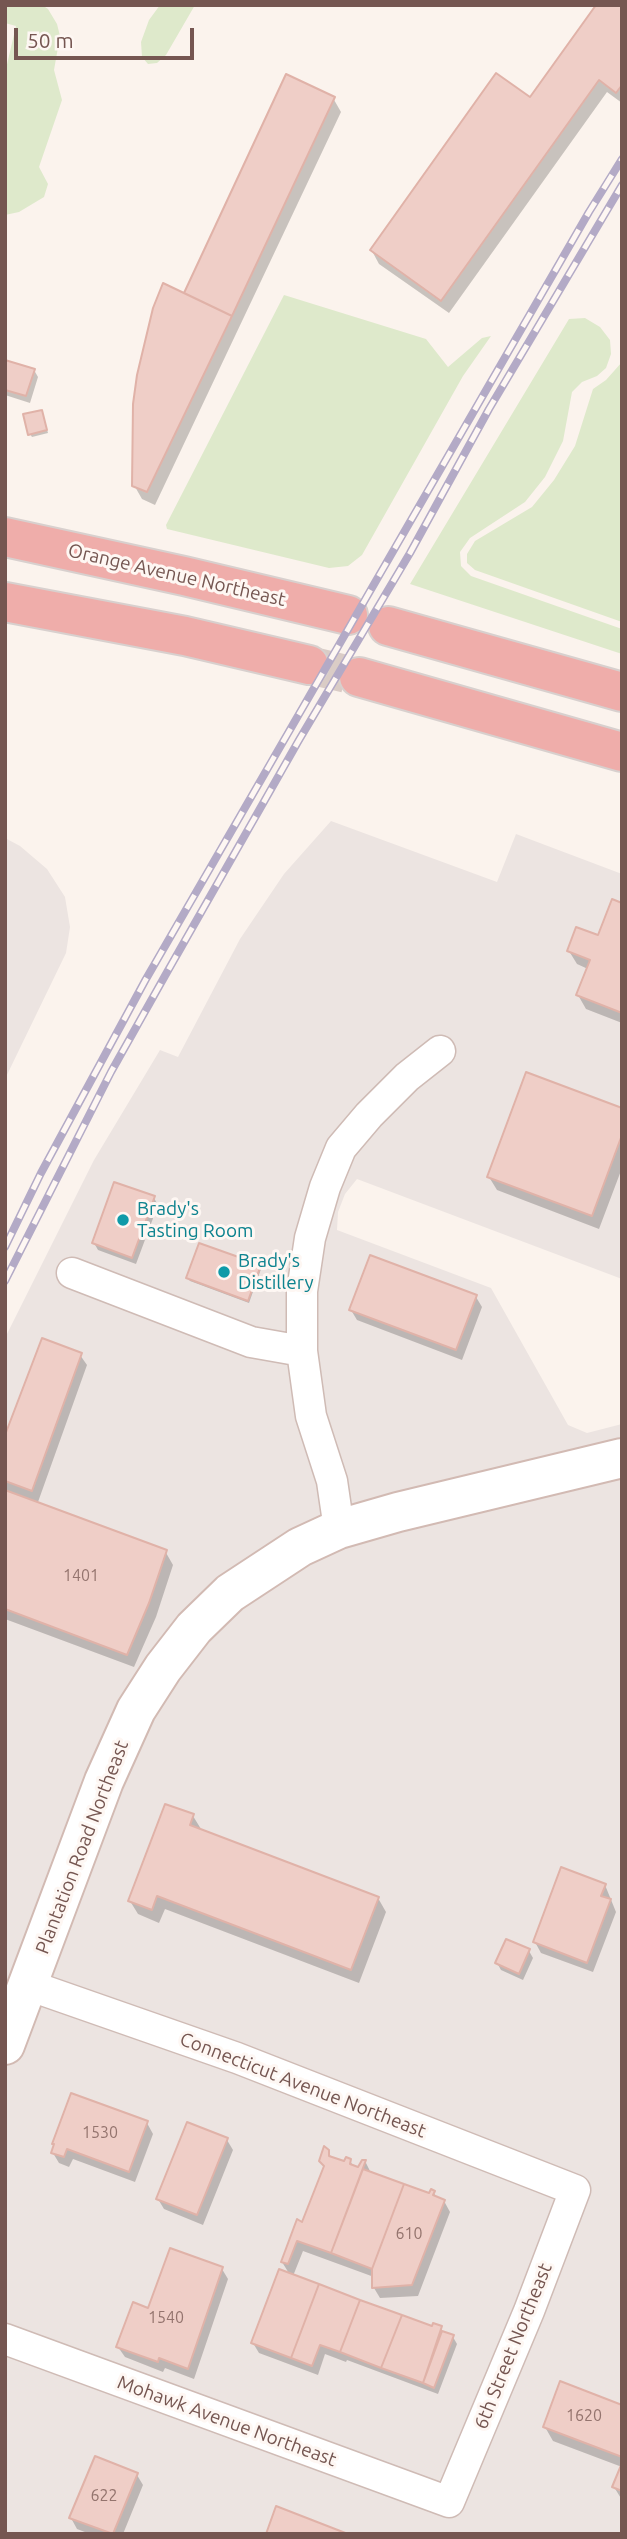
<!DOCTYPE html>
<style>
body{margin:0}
#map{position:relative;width:627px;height:2539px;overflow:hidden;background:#fbf3ed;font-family:Ubuntu,sans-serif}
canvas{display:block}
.frame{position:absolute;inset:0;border:7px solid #755651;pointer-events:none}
.scale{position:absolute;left:14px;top:28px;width:180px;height:32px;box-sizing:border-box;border:4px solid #755651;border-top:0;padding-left:9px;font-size:21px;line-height:24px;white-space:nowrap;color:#755651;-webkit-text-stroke:5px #fef7f3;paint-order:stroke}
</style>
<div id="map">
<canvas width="627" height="2539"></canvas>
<div class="frame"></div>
<div class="scale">50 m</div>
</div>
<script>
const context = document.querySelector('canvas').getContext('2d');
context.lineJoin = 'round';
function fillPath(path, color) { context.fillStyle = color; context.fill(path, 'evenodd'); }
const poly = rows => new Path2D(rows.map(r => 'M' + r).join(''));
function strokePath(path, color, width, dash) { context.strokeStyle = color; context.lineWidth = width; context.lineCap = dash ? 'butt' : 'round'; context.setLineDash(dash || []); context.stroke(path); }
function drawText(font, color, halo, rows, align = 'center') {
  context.font = font + ' Ubuntu,sans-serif'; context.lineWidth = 6; context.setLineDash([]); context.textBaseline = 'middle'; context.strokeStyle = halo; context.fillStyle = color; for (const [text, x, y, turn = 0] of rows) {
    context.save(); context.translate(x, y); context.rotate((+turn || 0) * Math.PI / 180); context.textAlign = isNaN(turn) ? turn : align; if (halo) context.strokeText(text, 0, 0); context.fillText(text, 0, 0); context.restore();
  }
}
const industrial = poly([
 [331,821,497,882,516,834,622,874,622,1279,357,1179,345,1194,338,1212,337,1230,491,1288,568,1425,587,1433,622,1424,622,2534,5,2534,5,1338,94,1160,160,1050,178,1057,240,939,284,874],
 [5,838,20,846,47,869,65,897,70,927,66,953,5,1079]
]);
const green = poly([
 [5,5,42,5,48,9,57,24,60,36,54,70,62,100,39,167,48,184,44,197,19,212,5,215,5,73,16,26,5,23],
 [160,5,195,5,166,55,157,63,148,64,142,57,141,42,149,20],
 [284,295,426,339,448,367,482,338,491,336,463,376,362,555,348,566,329,568,167,529,166,525],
 [585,318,600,327,610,340,611,354,606,368,597,376,582,382,572,392,563,441,545,477,525,502,470,538,460,552,461,566,471,576,622,629,622,654,410,584,569,319],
 [622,362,622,622,475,570,467,563,467,554,475,541,532,507,554,480,575,446,593,389,606,380]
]);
const shadow = poly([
 [622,5,622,103,607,92,449,313,379,264,372,251,531,100],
 [287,77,333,98,341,112,155,505,142,499,134,485,184,296],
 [5,362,34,370,38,377,30,403,5,395],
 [43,415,48,433,32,437,30,434],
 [622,905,622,1023,586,1009,578,995,588,969,577,964,569,951,599,937],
 [622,1110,622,1168,599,1229,497,1190,489,1177],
 [154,1198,158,1205,136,1264,98,1250,94,1243],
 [259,1266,261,1269,249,1303,190,1281,188,1278],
 [476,1297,482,1307,462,1360,357,1320,351,1310],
 [80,1355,87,1365,38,1502,165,1551,173,1565,156,1617,134,1667,5,1619,5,1440],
 [193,1816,201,1829,378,1898,386,1912,359,1983,165,1909,159,1923,138,1914,130,1901],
 [605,1885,616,1912,593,1972,541,1953,535,1942],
 [529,1951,533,1958,523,1980,501,1970,497,1963],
 [147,2123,153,2134,135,2182,73,2159,69,2167,59,2163,53,2153],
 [227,2140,233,2150,203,2225,164,2209,158,2199],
 [328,2151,332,2159,345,2163,350,2161,354,2167,359,2169,365,2161,371,2173,430,2196,433,2192,437,2198,444,2201,450,2212,418,2296,380,2298,374,2288,374,2277,303,2251,293,2276,433,2329,441,2328,444,2334,453,2337,457,2344,438,2394,347,2360,346,2362,325,2354,318,2375,259,2353,253,2343,290,2275,282,2262,303,2225,325,2168],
 [222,2269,228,2279,194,2379,165,2368,163,2372,125,2357,118,2347,149,2310],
 [622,2406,622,2467,553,2441,545,2427],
 [622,2468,622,2500,614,2487],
 [137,2475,143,2485,123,2534,90,2534,77,2529,71,2518]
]);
const building = poly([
 [596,5,622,5,622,85,616,93,599,80,441,301,370,250,496,73,530,97,596,5],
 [286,74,335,97,232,316,184,293,286,74],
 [163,283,232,316,147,492,132,486,133,404,137,375,153,308,163,283],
 [5,360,35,369,26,396,5,390,5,360],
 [42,410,47,430,28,435,23,414,42,410],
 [612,899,622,903,622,1013,576,995,590,960,567,951,576,927,598,935,612,899],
 [526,1072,622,1108,622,1135,592,1216,487,1177,526,1072],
 [114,1182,155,1196,132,1258,92,1243,114,1182],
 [199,1243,261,1265,248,1301,186,1278,199,1243],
 [370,1255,477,1295,456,1350,349,1310,370,1255],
 [42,1338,82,1353,32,1491,5,1481,5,1435,42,1338],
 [5,1490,167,1550,149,1603,127,1655,5,1609,5,1490],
 [165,1804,194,1814,190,1825,379,1897,351,1970,157,1896,152,1910,128,1901,165,1804],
 [561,1867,606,1884,601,1896,611,1899,587,1963,533,1942,561,1867],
 [506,1939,530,1949,519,1974,495,1963,506,1939],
 [71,2093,148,2121,129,2172,67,2149,64,2157,51,2153,54,2144,52,2144,71,2093],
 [187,2122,228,2138,197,2215,156,2199,187,2122],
 [324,2146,329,2150,329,2156,344,2161,346,2157,351,2159,350,2164,358,2167,362,2160,366,2160,331,2253,297,2241,288,2264,281,2262,297,2219,302,2222,324,2166,319,2161,324,2146],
 [363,2169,404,2184,372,2269,331,2253,363,2169],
 [404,2184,429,2193,431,2189,435,2191,433,2195,445,2200,412,2285,372,2288,372,2269,404,2184],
 [170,2248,223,2267,188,2369,159,2358,158,2362,116,2347,133,2302,148,2308,170,2248],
 [279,2269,319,2284,291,2358,251,2343,279,2269],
 [319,2284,360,2300,340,2352,320,2345,312,2366,291,2358,319,2284],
 [360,2300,402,2315,381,2368,340,2352,360,2300],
 [402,2315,432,2326,433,2323,442,2326,423,2383,381,2368,402,2315],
 [442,2331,454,2335,434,2388,423,2383,442,2331],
 [560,2381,622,2405,622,2457,543,2427,560,2381],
 [95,2456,138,2473,113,2534,69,2518,95,2456],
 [622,2463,622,2491,612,2487,622,2463],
 [276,2506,348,2534,266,2534,276,2506]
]);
const highwayTunnel = poly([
 [309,665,359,677]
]);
const street = poly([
 [72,1273,251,1342,302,1351],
 [339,1529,332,1481,311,1416,302,1351,302,1291,310,1238,325,1187,341,1148,369,1115,407,1077,440,1051],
 [5,2339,449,2502,529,2311,575,2190,237,2058,28,1985]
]);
const secondary = poly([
 [5,2045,104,1781,136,1710,163,1668,194,1628,230,1593,300,1547,339,1529,398,1512,622,1458]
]);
const highway = poly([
 [5,537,184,576,348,615],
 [5,602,185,636,309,665],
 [388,626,622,692],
 [359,677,622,752]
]);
const rail = poly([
 [5,1247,41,1173,146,979,589,212,622,159],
 [5,1281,111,1072,166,974,299,740,410,553,489,409,622,185]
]);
const markers = [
 [123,1220,7,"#0f9aa8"],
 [224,1272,7,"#0f9aa8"]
];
const numberNames = [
 ["1401",81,1576],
 ["1530",100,2133],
 ["610",409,2234],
 ["1540",166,2318],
 ["1620",584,2416],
 ["622",104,2496]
];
const streetNames = [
 ["Orange Avenue Northeast",177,575,13],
 ["Plantation Road Northeast",82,1847,-69],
 ["Connecticut Avenue Northeast",303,2085,21],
 ["6th Street Northeast",513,2346,-68],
 ["Mohawk Avenue Northeast",227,2421,20]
];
const cultureNames = [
 ["Brady's",137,1209],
 ["Tasting Room",137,1231],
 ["Brady's",238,1261],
 ["Distillery",238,1283]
];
fillPath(industrial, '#ece4e1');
fillPath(green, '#dee9cb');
fillPath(shadow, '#0003');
fillPath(building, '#efcec7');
strokePath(building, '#e0b2a8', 2);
strokePath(highwayTunnel, '#daccc6', 38, [38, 19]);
strokePath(street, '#cfbbb5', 33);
strokePath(secondary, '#d2bab3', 42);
strokePath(highway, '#d8d0ce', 42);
strokePath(street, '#fff', 30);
strokePath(secondary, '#fff', 38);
strokePath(highway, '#efadaa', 38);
strokePath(rail, '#b3aac6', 8);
strokePath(rail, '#fef7f3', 5, [16]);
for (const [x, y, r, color] of markers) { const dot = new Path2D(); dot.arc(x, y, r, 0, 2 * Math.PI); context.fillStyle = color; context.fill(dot); strokePath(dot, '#fef7f3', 2.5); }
drawText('16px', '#94746e', null, numberNames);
drawText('19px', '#755651', '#fef7f3', streetNames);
drawText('19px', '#0d838f', '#fef7f3', cultureNames, 'left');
</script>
